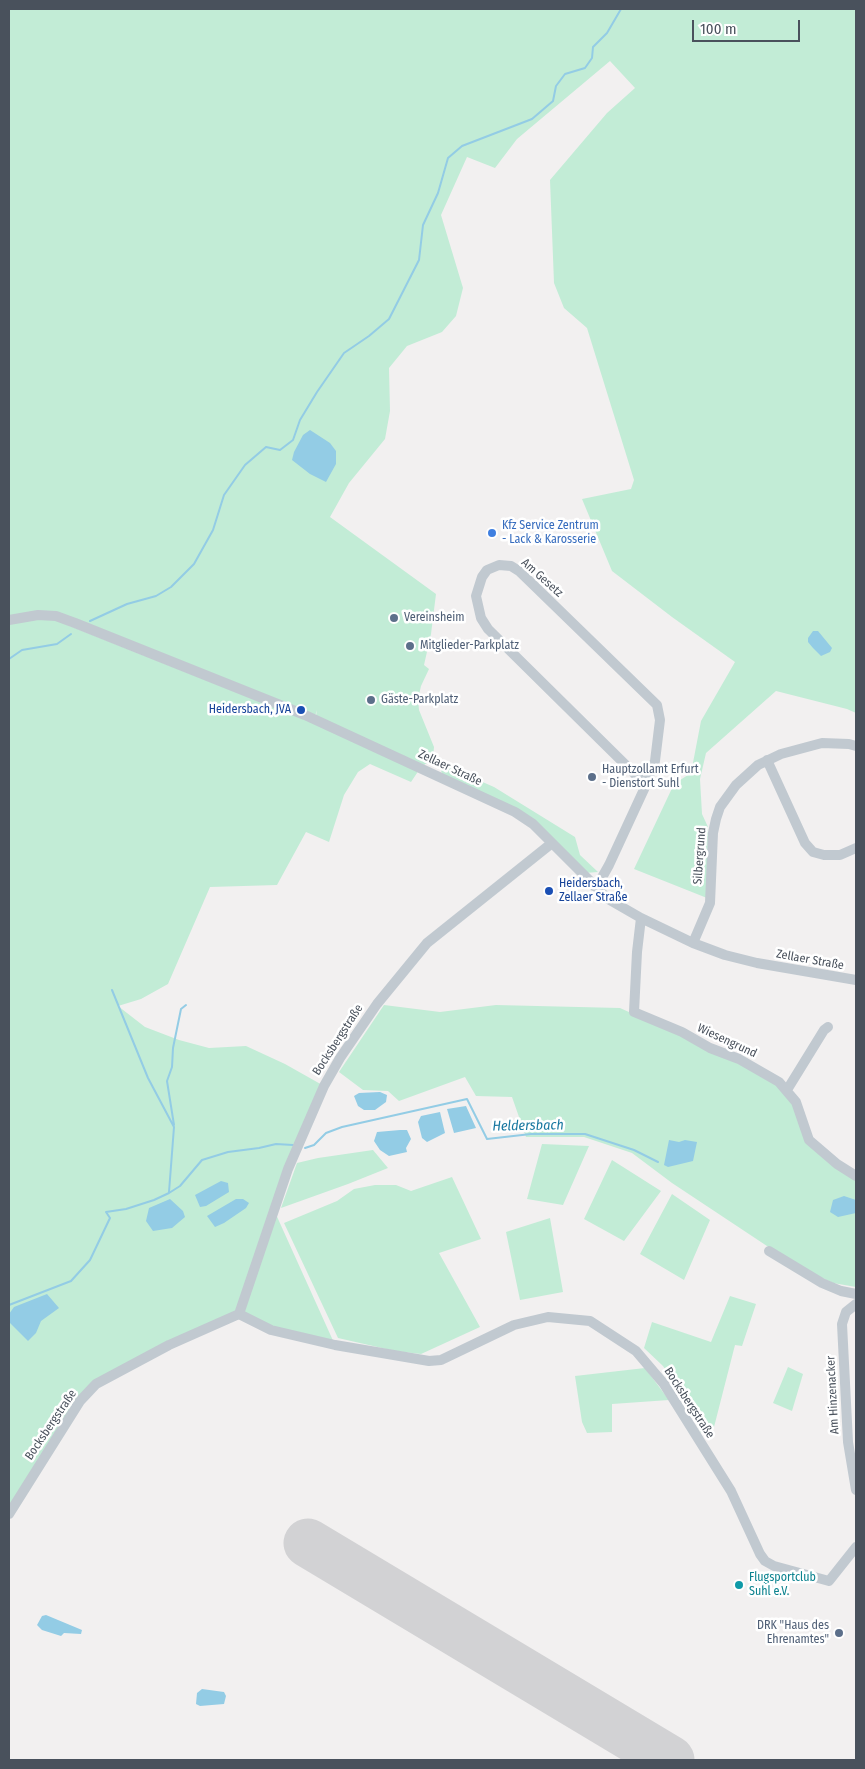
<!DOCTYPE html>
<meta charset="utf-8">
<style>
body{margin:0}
#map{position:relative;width:865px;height:1769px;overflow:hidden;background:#f2f0f0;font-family:"Fira Sans Condensed",sans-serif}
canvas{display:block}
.frame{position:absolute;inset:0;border:10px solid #49515c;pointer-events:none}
.scale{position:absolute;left:692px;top:20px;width:108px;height:22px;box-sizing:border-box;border:2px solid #49515c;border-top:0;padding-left:6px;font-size:15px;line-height:18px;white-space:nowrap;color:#49515c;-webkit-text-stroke:4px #fff;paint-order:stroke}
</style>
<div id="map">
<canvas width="865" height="1769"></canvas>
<div class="frame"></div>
<div class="scale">100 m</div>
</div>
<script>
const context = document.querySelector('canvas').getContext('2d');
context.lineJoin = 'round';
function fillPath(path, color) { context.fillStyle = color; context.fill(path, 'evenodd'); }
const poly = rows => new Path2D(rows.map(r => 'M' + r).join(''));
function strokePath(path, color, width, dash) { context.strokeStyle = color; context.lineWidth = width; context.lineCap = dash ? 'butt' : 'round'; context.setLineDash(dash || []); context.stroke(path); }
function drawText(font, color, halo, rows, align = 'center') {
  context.font = font + ' "Fira Sans Condensed",sans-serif'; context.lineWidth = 5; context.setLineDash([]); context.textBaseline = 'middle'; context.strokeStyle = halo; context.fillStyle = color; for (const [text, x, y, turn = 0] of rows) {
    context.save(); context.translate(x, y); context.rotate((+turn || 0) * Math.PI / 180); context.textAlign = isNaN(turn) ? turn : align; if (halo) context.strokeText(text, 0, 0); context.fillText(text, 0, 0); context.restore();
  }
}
const green = poly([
 [9,9,856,9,856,713,847,709,776,691,706,753,700,779,702,814,708,827,707,898,634,869,674,784,691,773,701,721,735,662,672,617,612,571,582,499,631,489,634,480,587,328,564,308,554,283,550,180,607,113,635,88,610,61,517,139,495,168,467,157,441,215,463,288,456,316,442,332,407,346,389,368,390,411,385,439,349,483,330,517,436,594,431,634,424,665,429,669,421,686,418,699,419,710,434,747,433,758,424,765,316,716,317,710,314,719,65,619,9,619],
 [25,618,55,620,311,722,419,770,411,782,370,764,358,772,344,795,329,842,306,832,277,885,210,887,168,984,141,999,118,1006,145,1027,179,1040,209,1048,246,1046,285,1064,324,1086,274,1210,335,1345,271,1330,239,1314,96,1384,9,1514,9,621],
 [439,763,494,787,575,837,580,855,598,872,585,873,551,837,442,774],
 [384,1005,440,1012,496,1005,620,1008,738,1061,777,1084,794,1104,806,1141,856,1180,856,1287,833,1283,816,1275,770,1248,672,1183,632,1153,584,1137,526,1137,512,1097,476,1096,465,1077,399,1101,388,1091,363,1090,339,1072],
 [542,1144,589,1146,563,1205,527,1199],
 [373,1150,388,1168,348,1184,281,1208,297,1163,318,1158],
 [612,1160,661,1191,624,1241,584,1219],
 [452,1177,481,1239,439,1253,480,1327,421,1354,395,1351,338,1338,284,1223,337,1201,354,1189,375,1185,396,1185,411,1191],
 [672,1194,710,1220,684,1280,640,1254],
 [550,1218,563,1292,520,1300,506,1232],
 [730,1296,756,1304,742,1346,735,1345,714,1427,701,1433,684,1399,663,1366,644,1348,652,1322,711,1342],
 [788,1367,803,1374,792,1411,773,1403],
 [645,1368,669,1400,612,1404,612,1432,587,1433,582,1422,575,1376]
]);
const water = poly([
 [310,430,330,443,336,451,336,464,326,482,310,474,292,460,294,452,303,435],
 [813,631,818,631,832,648,830,652,821,656,813,648,808,642,808,638],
 [380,1092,387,1095,386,1102,375,1110,364,1110,358,1106,354,1096,359,1093],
 [466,1106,476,1128,454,1133,447,1109],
 [440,1112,445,1133,427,1142,422,1138,418,1122,421,1116],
 [400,1130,407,1130,411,1139,406,1148,407,1152,389,1156,380,1150,374,1141,377,1132],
 [669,1140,679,1142,685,1140,697,1142,693,1161,668,1167,664,1165],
 [221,1181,228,1183,229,1192,206,1206,200,1207,195,1195],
 [844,1196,856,1200,856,1213,838,1217,830,1212,833,1200],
 [170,1199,183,1211,185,1217,172,1228,153,1231,146,1221,149,1208],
 [236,1199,243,1199,249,1203,246,1208,224,1223,215,1227,207,1216],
 [47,1294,59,1308,41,1321,36,1333,28,1341,9,1322,9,1314,14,1307],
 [46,1615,82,1630,81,1634,64,1633,61,1636,42,1630,37,1625,42,1616],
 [202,1689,224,1692,226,1696,224,1704,200,1706,196,1704,197,1693]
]);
const stream = poly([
 [90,621,127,604,156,596,171,587,194,564,213,530,224,495,245,465,266,447,280,450,293,440,300,420,317,392,344,353,369,336,389,319,419,260,423,225,438,193,448,158,462,146,532,119,553,101,556,86,565,74,585,68,592,58,593,47,607,33,621,9],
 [9,659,22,650,57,644,71,634],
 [112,990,148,1078,174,1127,169,1192],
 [174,1125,167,1081,172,1067,173,1048,181,1009,186,1005],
 [305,1148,314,1145,326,1133,342,1127,467,1099,487,1139,531,1134,585,1134,634,1150,658,1162],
 [9,1305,71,1281,90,1260,110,1218,106,1212,126,1209,154,1200,169,1193,180,1186,202,1160,228,1152,259,1148,276,1144,293,1145]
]);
const runway = poly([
 [308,1543,670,1760]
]);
const minor = poly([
 [9,620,38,615,56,616,75,623,305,715,515,812,533,824,608,899,641,918,693,943,725,955,757,963,856,980],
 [767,760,805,843,813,852,824,855,840,855,856,848],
 [594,886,600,881,609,865,646,785,655,761,660,720,657,705,519,571,511,566,499,565,487,570,482,577,476,596,481,618,488,629,646,785],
 [641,918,637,952,634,1012,682,1032,710,1048,739,1059,779,1082,796,1102,809,1140,837,1164,856,1176],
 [693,943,710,903,713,833,716,819,720,807,736,785,758,765,781,754,822,743,849,744,856,746],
 [787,1090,824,1030,828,1027],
 [769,1251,822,1283,841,1291,856,1294],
 [856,1304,846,1312,842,1324,848,1442,856,1490],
 [239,1314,271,1330,335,1345,429,1361,441,1360,514,1325,548,1317,590,1321,636,1351,664,1384,731,1491,760,1554,765,1561,774,1566,829,1581,856,1547],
 [9,1514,80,1401,96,1384,169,1345,239,1314,288,1169,324,1086,340,1058,377,1004,427,943,552,843]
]);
const markers = [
 [492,533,5,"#3f7fe0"],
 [394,618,5,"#5c6f8a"],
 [410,646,5,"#5c6f8a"],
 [371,700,5,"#5c6f8a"],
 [301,710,5,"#1a4fb4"],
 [592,777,5,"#5c6f8a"],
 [549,891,5,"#1a4fb4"],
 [739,1585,5,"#0f9aa8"],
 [839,1633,5,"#5c6f8a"]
];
const shopNames = [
 ["Kfz Service Zentrum",502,526],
 ["- Lack & Karosserie",502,540]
];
const streetNames = [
 ["Am Gesetz",542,578,42],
 ["Zellaer Straße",450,768,25],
 ["Silbergrund",700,856,-86],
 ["Zellaer Straße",810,960,10],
 ["Bocksbergstraße",338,1040,-57],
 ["Wiesengrund",727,1041,25],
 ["Am Hinzenacker",833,1395,-93],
 ["Bocksbergstraße",689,1403,57],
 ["Bocksbergstraße",51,1425,-56]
];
const serviceNames = [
 ["Vereinsheim",404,618],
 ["Mitglieder-Parkplatz",420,646],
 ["Gäste-Parkplatz",381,700],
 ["Hauptzollamt Erfurt",602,770],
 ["- Dienstort Suhl",602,784],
 ["DRK \"Haus des",829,1626,"right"],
 ["Ehrenamtes\"",829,1640,"right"]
];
const transitNames = [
 ["Heidersbach, JVA",291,710],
 ["Heidersbach,",559,884,"left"],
 ["Zellaer Straße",559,898,"left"]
];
const cultureNames = [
 ["Flugsportclub",749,1578],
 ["Suhl e.V.",749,1592]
];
const waterNames = [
 ["Heldersbach",528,1126,-1]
];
fillPath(green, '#c2ecd6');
fillPath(water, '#93cce5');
strokePath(stream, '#93cce5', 2);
strokePath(runway, '#d2d2d4', 49);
strokePath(minor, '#c1c9d0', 10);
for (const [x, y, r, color] of markers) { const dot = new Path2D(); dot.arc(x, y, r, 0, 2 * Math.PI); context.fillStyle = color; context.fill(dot); strokePath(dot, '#fff', 2); }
drawText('12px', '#366cbe', '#fff', shopNames, 'left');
drawText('12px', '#49515c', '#fff', streetNames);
drawText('12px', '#4e5e75', '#fff', serviceNames, 'left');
drawText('12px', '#164399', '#fff', transitNames, 'right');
drawText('12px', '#0d838f', '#fff', cultureNames, 'left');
drawText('italic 14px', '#1877a0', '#fff', waterNames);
</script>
